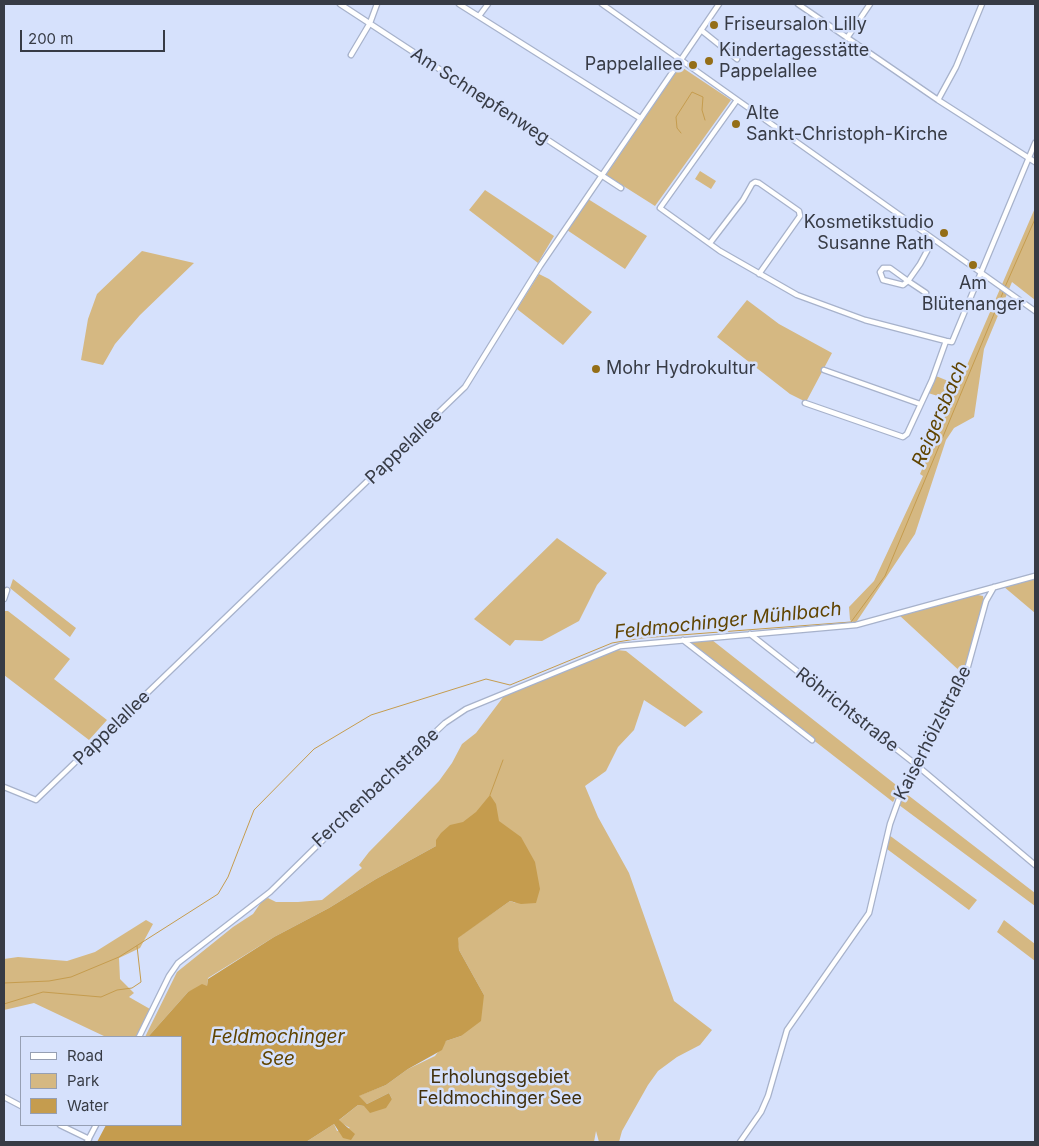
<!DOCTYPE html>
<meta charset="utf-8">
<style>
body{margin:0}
#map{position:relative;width:1039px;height:1146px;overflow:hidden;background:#d6e1fc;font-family:Inter,sans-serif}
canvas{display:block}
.frame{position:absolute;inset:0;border:5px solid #373b45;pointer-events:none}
.legend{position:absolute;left:20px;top:1036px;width:162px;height:90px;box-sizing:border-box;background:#d6e1fc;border:1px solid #969fb3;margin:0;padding:6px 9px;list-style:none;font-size:15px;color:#373b45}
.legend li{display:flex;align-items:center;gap:10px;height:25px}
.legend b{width:25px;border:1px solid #969fb3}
.scale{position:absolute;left:20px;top:30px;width:145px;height:22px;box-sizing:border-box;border:2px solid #373b45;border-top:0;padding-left:6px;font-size:15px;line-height:18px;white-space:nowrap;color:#373b45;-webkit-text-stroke:4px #d6e1fc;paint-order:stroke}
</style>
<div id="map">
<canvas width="1039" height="1146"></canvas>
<div class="frame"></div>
<ul class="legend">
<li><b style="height:6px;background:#fff"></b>Road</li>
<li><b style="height:14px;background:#d5b882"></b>Park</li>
<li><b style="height:14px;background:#c59c4e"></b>Water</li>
</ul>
<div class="scale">200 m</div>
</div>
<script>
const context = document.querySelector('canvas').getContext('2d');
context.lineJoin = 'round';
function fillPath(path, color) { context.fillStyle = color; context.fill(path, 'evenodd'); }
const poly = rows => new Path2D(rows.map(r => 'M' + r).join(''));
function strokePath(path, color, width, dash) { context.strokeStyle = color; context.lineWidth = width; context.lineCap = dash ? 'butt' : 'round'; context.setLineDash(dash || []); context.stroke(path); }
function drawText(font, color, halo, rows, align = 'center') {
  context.font = font + ' Inter,sans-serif'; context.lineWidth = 5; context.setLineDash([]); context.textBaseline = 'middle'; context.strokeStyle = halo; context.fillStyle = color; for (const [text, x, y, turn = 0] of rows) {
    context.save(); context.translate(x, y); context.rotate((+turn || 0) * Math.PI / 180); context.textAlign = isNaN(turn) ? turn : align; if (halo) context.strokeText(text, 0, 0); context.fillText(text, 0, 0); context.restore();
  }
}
const green = poly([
 [680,66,731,100,655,206,606,175],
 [700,171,716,181,711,189,695,179],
 [485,190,554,236,538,263,469,210],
 [588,199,647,236,625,269,567,230],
 [1035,208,1035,300,1012,282,984,349,974,417,954,428,946,440,915,534,855,624,850,620,849,607,874,581,923,476,920,474],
 [142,251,194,263,140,315,115,344,103,365,81,360,88,319,97,294],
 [539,274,549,279,592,312,563,345,517,309],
 [747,300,779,324,832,353,806,402,790,394,717,337],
 [936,376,958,385,951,400,928,393],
 [557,538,607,573,597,585,579,621,542,641,515,640,510,646,474,619],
 [1035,578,1035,613,1003,586],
 [13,579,76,628,70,637,10,588],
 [973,594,983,596,984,601,964,675,899,615],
 [4,611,8,611,70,659,54,679,107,720,89,740,4,675],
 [712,640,900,788,893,802,690,644,691,641],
 [617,650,626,651,703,712,685,727,644,700,634,730,618,747,606,771,585,786,598,817,629,873,674,1001,712,1030,700,1045,677,1057,658,1071,648,1085,622,1131,619,1142,599,1142,596,1131,594,1142,306,1142,334,1124,337,1131,350,1128,338,1121,358,1105,364,1106,392,1099,389,1093,367,1104,358,1096,386,1085,408,1069,435,1056,446,1041,461,1036,484,995,459,950,457,938,510,901,516,903,436,846,376,879,329,908,274,937,208,978,207,986,188,992,148,1037,145,1037,177,972,233,927,253,914,262,901,268,898,276,902,298,902,322,900,362,868,359,865,369,852,439,781,452,763,462,744,476,733,504,696],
 [904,792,1035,893,1035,906,899,805],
 [889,835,977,900,969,910,887,849],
 [146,920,153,924,140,948,119,958,120,979,134,993,129,997,150,1009,136,1037,106,1037,34,1003,4,1010,4,959,18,957,67,961,95,952],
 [1004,920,1035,944,1035,961,997,932]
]);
const water = poly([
 [490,795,496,804,499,821,521,837,535,862,540,889,536,903,521,904,510,901,458,938,459,950,484,995,481,1021,461,1036,446,1041,442,1050,408,1069,386,1085,359,1096,367,1104,389,1093,392,1099,386,1108,370,1113,364,1106,358,1105,339,1120,355,1134,351,1140,343,1138,334,1124,306,1142,97,1142,106,1125,181,1125,181,1037,148,1037,188,992,202,984,207,986,208,979,274,937,329,908,376,879,436,846,436,840,441,833,450,825,463,822,476,812]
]);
const stream = poly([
 [681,133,677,128,676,117,692,92,703,97,702,110,705,120],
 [1005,287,1035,219],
 [490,795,503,760],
 [4,983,49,981,71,977,119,957,218,894,228,877,254,810,314,749,371,715,486,679,510,685,612,643,641,638,851,622,885,576,1004,290],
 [4,1004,43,992,101,997,117,990,132,988,141,982,137,946]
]);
const minor = poly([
 [340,4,621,188],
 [459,4,640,118],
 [602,4,1035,311],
 [798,4,938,100,1035,162],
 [479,16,488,4],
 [701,30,737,59],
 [847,38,870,4],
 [351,55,370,23,377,4],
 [737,100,660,208,720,251,797,295,865,320,946,341,952,342,1035,143],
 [938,100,956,67,982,4],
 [710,243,743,200,752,184,755,182,759,183,799,211,800,216,759,274],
 [926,293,908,281,890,268,883,268,880,272,883,280,903,285,908,281,920,264,933,240],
 [824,370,920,404],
 [805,403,903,437,907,434,932,380,946,341],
 [4,599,7,590],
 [750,634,914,763,1035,865],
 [683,640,812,740],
 [4,787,36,800,465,387,540,266,719,4],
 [139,1037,169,976,178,963,270,892,375,789,445,723,466,709,620,646,856,625,1035,576],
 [4,1097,21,1106],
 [60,1125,89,1139],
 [87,1142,96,1125],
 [740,1142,761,1112,768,1096,787,1030,869,913,890,824,904,785,965,677,986,601,994,587]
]);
const markers = [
 [714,25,5,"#946e17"],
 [709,61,5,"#946e17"],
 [693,65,5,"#946e17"],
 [736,124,5,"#946e17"],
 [944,233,5,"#946e17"],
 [973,265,5,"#946e17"],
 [596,369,5,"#946e17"]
];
const poiNames = [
 ["Friseursalon Lilly",724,25],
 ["Kindertagesstätte",719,51],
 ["Pappelallee",719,72],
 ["Pappelallee",683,65,"right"],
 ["Alte",746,114],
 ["Sankt-Christoph-Kirche",746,135],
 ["Kosmetikstudio",934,223,"right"],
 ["Susanne Rath",934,244,"right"],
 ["Am",973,284,"center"],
 ["Blütenanger",973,305,"center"],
 ["Mohr Hydrokultur",606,369]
];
const streetNames = [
 ["Am Schnepfenweg",480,96,33],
 ["Pappelallee",404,447,-44],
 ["Röhrichtstraße",847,710,38],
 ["Pappelallee",112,728,-44],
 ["Kaiserhölzlstraße",933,733,-63],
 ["Ferchenbachstraße",376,788,-43]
];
const parkNames = [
 ["Erholungsgebiet",500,1078],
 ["Feldmochinger See",500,1099]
];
const waterNames = [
 ["Reigersbach",940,414,-67],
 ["Feldmochinger Mühlbach",728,621,-6],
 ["Feldmochinger",278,1037],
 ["See",278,1059]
];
fillPath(green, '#d5b882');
fillPath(water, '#c59c4e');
strokePath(stream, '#c59c4e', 1);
strokePath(minor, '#a7b2cb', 7);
strokePath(minor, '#fff', 4.5);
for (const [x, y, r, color] of markers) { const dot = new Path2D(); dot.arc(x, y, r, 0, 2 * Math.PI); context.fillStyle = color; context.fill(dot); strokePath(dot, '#d6e1fc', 2); }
drawText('18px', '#373b45', '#d6e1fc', poiNames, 'left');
drawText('18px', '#373b45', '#d6e1fc', streetNames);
drawText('18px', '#41300d', '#d6e1fc', parkNames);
drawText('italic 19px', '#604401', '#d6e1fc', waterNames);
</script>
